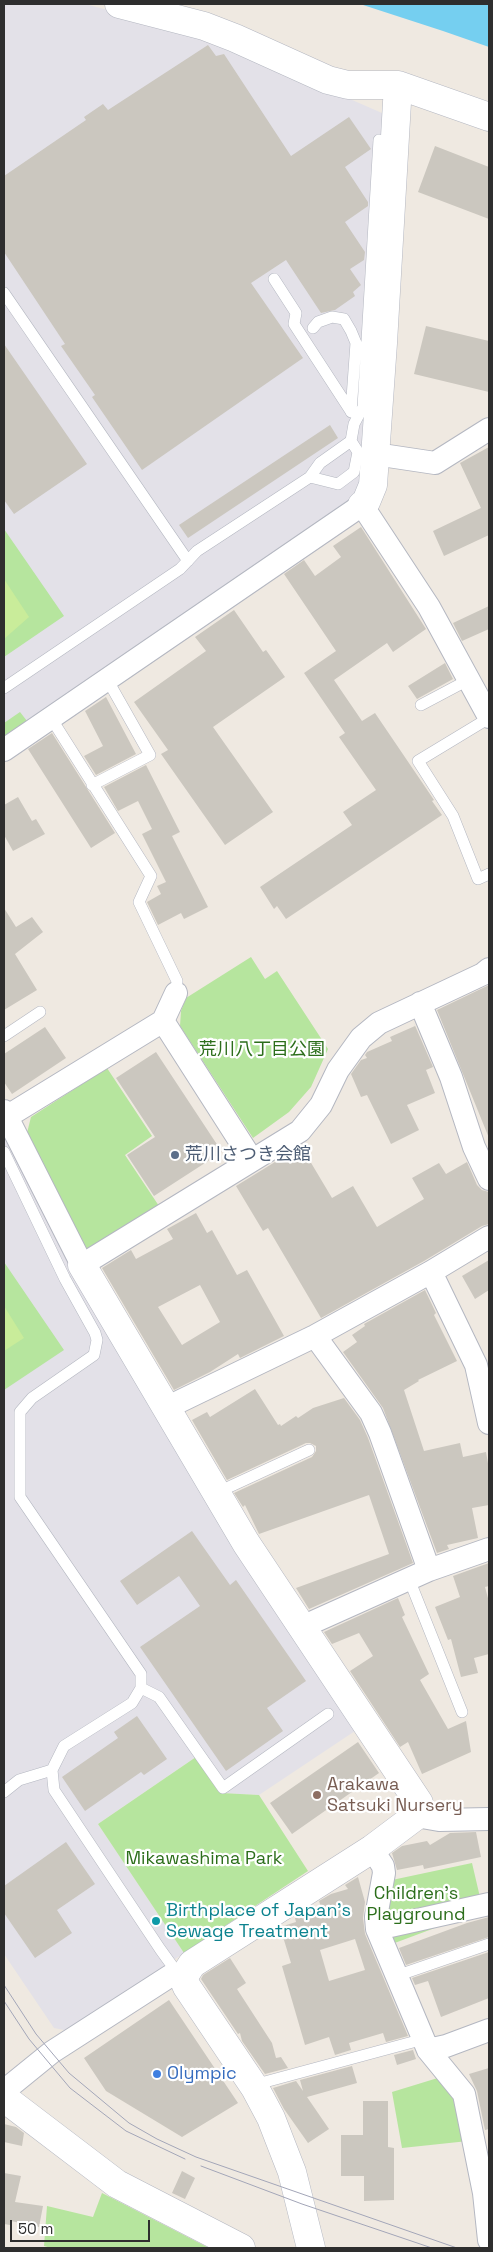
<!DOCTYPE html>
<meta charset="utf-8">
<style>
body{margin:0}
#map{position:relative;width:493px;height:2252px;overflow:hidden;background:#efe9e1;font-family:"Space Grotesk",sans-serif}
canvas{display:block}
.frame{position:absolute;inset:0;border:5px solid #2e2e2e;pointer-events:none}
.scale{position:absolute;left:10px;top:2220px;width:140px;height:22px;box-sizing:border-box;border:2px solid #2e2e2e;border-top:0;padding-left:6px;font-size:15px;line-height:18px;white-space:nowrap;color:#2e2e2e;-webkit-text-stroke:4px #fff;paint-order:stroke}
</style>
<div id="map">
<canvas width="493" height="2252"></canvas>
<div class="frame"></div>
<div class="scale">50 m</div>
</div>
<script>
const context = document.querySelector('canvas').getContext('2d');
context.lineJoin = 'round';
function fillPath(path, color) { context.fillStyle = color; context.fill(path, 'evenodd'); }
const poly = rows => new Path2D(rows.map(r => 'M' + r).join(''));
function strokePath(path, color, width, dash) { context.strokeStyle = color; context.lineWidth = width; context.lineCap = dash ? 'butt' : 'round'; context.setLineDash(dash || []); context.stroke(path); }
function drawText(font, color, halo, rows, align = 'center') {
  context.font = font + ' "Space Grotesk","Noto Sans JP",sans-serif'; context.lineWidth = 4.5; context.setLineDash([]); context.textBaseline = 'middle'; context.strokeStyle = halo; context.fillStyle = color; for (const [text, x, y, turn = 0] of rows) {
    context.save(); context.translate(x, y); context.rotate((+turn || 0) * Math.PI / 180); context.textAlign = isNaN(turn) ? turn : align; if (halo) context.strokeText(text, 0, 0); context.fillText(text, 0, 0); context.restore();
  }
}
const industrial = poly([
 [4,4,85,4,165,25,320,86,382,113,388,123,365,484,354,502,4,739],
 [4,1128,355,1731,259,1795,221,1793,196,1757,98,1824,184,1953,69,2031,54,2028,4,1954]
]);
const green = poly([
 [4,529,64,616,4,657],
 [20,712,27,721,4,736,4,723],
 [251,957,265,979,277,971,328,1049,311,1087,289,1112,253,1138,180,1026,181,1011,186,998],
 [107,1068,152,1136,125,1155,159,1206,92,1250,81,1248,27,1133,31,1117],
 [4,1262,64,1350,4,1390],
 [196,1757,221,1793,259,1795,308,1871,184,1953,98,1824],
 [472,1863,483,1910,392,1944,385,1907,392,1880],
 [441,2077,449,2085,468,2141,402,2148,392,2092],
 [102,2193,209,2248,51,2248,44,2246,47,2206,93,2217]
]);
const pitch = poly([
 [4,579,29,617,4,639],
 [4,1306,24,1338,4,1351]
]);
const water = poly([
 [360,4,489,4,489,47,443,31]
]);
const building = poly([
 [208,45,216,56,224,54,291,156,349,117,371,149,345,167,368,202,368,206,345,222,365,252,364,260,350,269,361,285,353,292,355,296,335,310,321,313,286,260,251,283,303,358,142,470,92,397,95,395,61,346,65,344,4,252,4,176,86,120,84,117,103,104,108,110],
 [435,146,489,167,489,219,418,192],
 [426,326,489,341,489,392,414,374],
 [4,344,87,464,14,514,4,500],
 [330,425,338,438,188,538,179,525],
 [489,447,489,535,444,556,433,531,481,508,460,463],
 [361,527,426,629,393,652,387,643,334,680,362,721,375,713,434,800,432,801,442,815,286,919,277,906,274,909,260,887,352,825,343,812,376,790,339,737,345,733,304,673,336,651,284,574,304,560,315,576,341,557,333,546],
 [489,606,489,629,462,641,453,623],
 [234,610,263,652,266,650,285,677,213,727,273,812,225,845,161,754,168,750,134,702,206,651,195,637],
 [445,663,453,679,417,699,408,686],
 [106,697,136,754,96,775,84,756,103,746,85,711],
 [52,733,115,833,91,848,28,749],
 [146,765,180,832,172,836,208,907,184,919,181,913,158,925,147,902,161,894,157,886,166,882,142,834,152,829,138,801,118,811,104,787],
 [18,797,32,821,36,819,45,834,13,851,4,835,4,805],
 [4,908,16,927,32,917,43,932,15,954,37,990,4,1010],
 [489,985,489,1138,437,1010],
 [413,1021,433,1067,426,1070,435,1093,407,1105,419,1130,391,1144,367,1095,361,1097,351,1074,361,1060,367,1058,365,1055,367,1052,392,1041,390,1037,415,1026],
 [45,1027,66,1058,12,1094,4,1082,4,1054],
 [156,1052,222,1152,154,1196,127,1155,155,1137,116,1078],
 [301,1146,332,1198,353,1186,377,1227,424,1199,412,1178,439,1163,446,1174,467,1162,477,1185,482,1190,489,1192,489,1224,482,1226,424,1261,321,1318,268,1228,263,1231,236,1186],
 [196,1213,207,1233,212,1230,237,1275,247,1270,284,1336,240,1358,238,1354,210,1372,174,1390,102,1268,131,1250,136,1259,173,1239,167,1229],
 [200,1285,220,1322,182,1345,158,1307],
 [489,1260,489,1290,475,1299,462,1276],
 [425,1290,436,1313,434,1315,457,1361,418,1380,419,1381,404,1390,424,1451,460,1443,463,1457,486,1452,489,1469,489,1505,472,1508,478,1538,447,1545,449,1549,437,1553,383,1408,343,1352,357,1342,352,1335,365,1326,364,1324],
 [255,1389,278,1425,280,1424,281,1426,296,1416,298,1418,313,1408,344,1398,360,1420,368,1438,413,1563,309,1609,296,1588,389,1554,369,1495,259,1534,245,1505,243,1507,234,1493,312,1457,316,1451,316,1446,310,1443,306,1443,227,1480,192,1420,207,1412,210,1417],
 [192,1531,230,1585,236,1580,306,1681,267,1708,283,1731,226,1771,140,1647,200,1606,179,1576,137,1605,120,1581],
 [489,1563,489,1586,485,1587,489,1602,489,1654,474,1658,478,1673,461,1677,451,1639,448,1640,435,1607,460,1597,453,1576],
 [398,1598,405,1615,402,1617,429,1674,420,1680,448,1729,466,1721,471,1752,422,1774,408,1742,400,1747,350,1671,373,1656,359,1633,332,1644,324,1632],
 [137,1716,167,1759,144,1775,141,1772,85,1811,62,1777,118,1738,114,1732],
 [358,1742,379,1773,292,1834,270,1803],
 [476,1832,481,1857,424,1869,423,1865,397,1870,392,1853,402,1846,427,1841,430,1845,450,1833],
 [66,1842,95,1884,57,1910,72,1933,35,1958,4,1913,4,1886],
 [358,1877,365,1902,363,1918,365,1934,408,2036,386,2042,383,2033,349,2043,351,2050,335,2055,329,2037,305,2045,282,1966,291,1963,280,1927,296,1922,295,1918,322,1910,319,1901,331,1894,348,1889,345,1885],
 [355,1939,365,1970,329,1981,320,1950],
 [489,1917,489,1937,406,1965,399,1948,467,1923],
 [489,1952,489,1998,441,2017,428,1981,415,1985,412,1978],
 [230,1958,246,1983,237,1989,272,2043,276,2058,281,2057,288,2068,265,2074,242,2041,240,2033,238,2034,201,1979,203,1975],
 [169,2000,238,2103,182,2137,106,2091,84,2058],
 [413,2050,416,2059,397,2065,394,2055],
 [352,2066,357,2083,307,2097,329,2129,308,2143,284,2109,273,2088,296,2081,303,2091,300,2080],
 [489,2068,489,2129,485,2130,477,2091,469,2074],
 [363,2101,388,2101,388,2147,394,2148,394,2200,364,2201,364,2176,341,2176,341,2135,363,2135],
 [4,2124,16,2127,24,2133,22,2146,4,2142],
 [182,2171,195,2178,185,2199,172,2193],
 [4,2173,21,2176,15,2202,43,2206,39,2227,11,2221,10,2225,4,2224]
]);
const service = poly([
 [274,279,296,313,294,324,350,410],
 [4,293,188,561],
 [313,328,318,322,332,317,344,319,351,331,356,343,351,412],
 [351,441,354,424,363,407,379,140],
 [4,688,180,569,197,551,310,477,320,463,351,441,358,452,354,472,338,484,310,477],
 [421,705,470,679],
 [51,718,151,876,139,902,177,981,176,993],
 [489,718,418,761,453,816,478,879,489,874],
 [92,785,150,755,107,679],
 [4,1036,40,1012],
 [4,1152,65,1279,95,1333,97,1340,94,1355,32,1398,20,1412,20,1497,141,1674,141,1688,132,1703,64,1746,52,1770,54,1790,160,1949,173,1967,183,1972],
 [216,1493,309,1450],
 [409,1579,462,1712],
 [141,1688,159,1697,223,1788,328,1714],
 [4,1792,19,1780,52,1770],
 [399,1975,489,1944],
 [256,2087,261,2083,424,2039]
]);
const minor = poly([
 [375,454,435,463,489,429],
 [4,750,362,505,429,607,489,717],
 [420,1003,451,1077,474,1147,489,1179],
 [163,1021,176,993],
 [4,1111,82,1265,300,1131,321,1105,338,1070,361,1038,379,1023,483,974,489,969],
 [8,1116,163,1021,252,1160],
 [431,1272,476,1365,489,1423],
 [315,1336,371,1413,380,1433,429,1570],
 [166,1408,315,1336,431,1272,489,1237],
 [302,1627,429,1570,489,1549],
 [416,1816,439,1820,489,1819],
 [372,1849,383,1866,384,1873,376,1917,377,1929,428,2050,464,2094,484,2193,489,2240],
 [377,1929,489,1904],
 [428,2050,446,2046,489,2030],
 [4,2091,52,2052,170,1976,185,1973]
]);
const tertiary = poly([
 [119,4,204,26,235,38,328,80,348,85,398,85,489,117],
 [362,505,366,502,373,485,383,343,398,85],
 [82,1265,246,1543,419,1803,420,1810,416,1816,372,1849,192,1964,183,1978,187,1987,255,2088,271,2118,292,2172,311,2248],
 [4,2098,117,2184,241,2248]
]);
const tram = poly([
 [4,1985,36,2034,69,2073,129,2123,157,2139,196,2157,457,2248],
 [4,2001,29,2039,70,2088,126,2131,185,2159],
 [201,2166,302,2204,432,2248]
]);
const markers = [
 [175,1155,5,"#5c6f8a"],
 [317,1795,5,"#8d6e63"],
 [156,1921,5,"#0f9aa8"],
 [157,2074,5,"#3f7fe0"]
];
const parkNames = [
 ["荒川八丁目公園",262,1050],
 ["Mikawashima Park",204,1859],
 ["Children's",416,1894],
 ["Playground",416,1915]
];
const serviceNames = [
 ["荒川さつき会館",185,1155]
];
const educationNames = [
 ["Arakawa",327,1785],
 ["Satsuki Nursery",327,1806]
];
const cultureNames = [
 ["Birthplace of Japan's",166,1911],
 ["Sewage Treatment",166,1932]
];
const shopNames = [
 ["Olympic",167,2074]
];
fillPath(industrial, '#e3e1e8');
fillPath(green, '#b6e59e');
fillPath(pitch, '#c9ec9a');
fillPath(water, '#75cff0');
fillPath(building, '#cbc7bf');
strokePath(service, '#b4b7c1', 12);
strokePath(minor, '#b4b7c1', 24);
strokePath(tertiary, '#b4b7c1', 29);
strokePath(service, '#fff', 11);
strokePath(minor, '#fff', 22);
strokePath(tertiary, '#fff', 28);
strokePath(tram, '#a3a6b8', 1);
for (const [x, y, r, color] of markers) { const dot = new Path2D(); dot.arc(x, y, r, 0, 2 * Math.PI); context.fillStyle = color; context.fill(dot); strokePath(dot, '#fff', 2); }
drawText('18px', '#2c6e1b', '#fff', parkNames);
drawText('18px', '#4e5e75', '#fff', serviceNames, 'left');
drawText('18px', '#785e54', '#fff', educationNames, 'left');
drawText('18px', '#0d838f', '#fff', cultureNames, 'left');
drawText('18px', '#366cbe', '#fff', shopNames, 'left');
</script>
